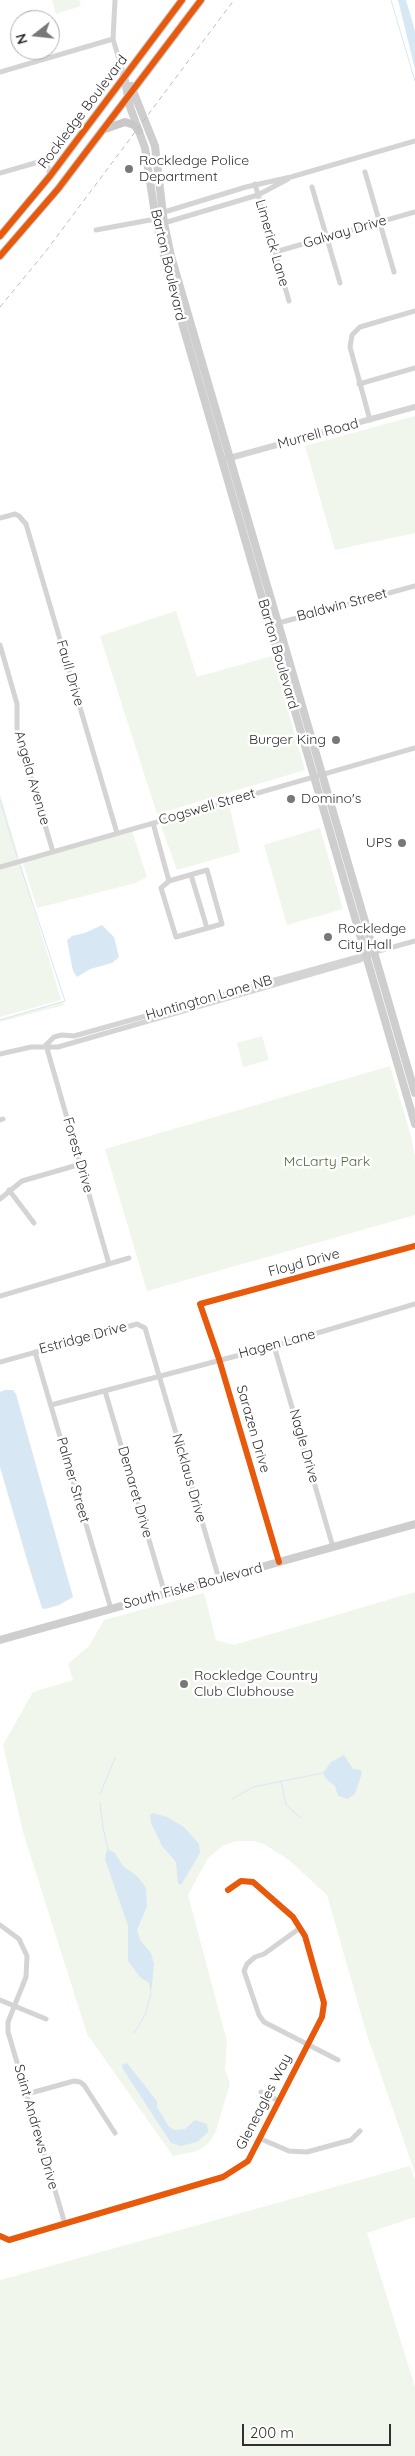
<!DOCTYPE html>
<style>
body{margin:0}
#map{position:relative;width:415px;height:2456px;overflow:hidden;background:#fff;font-family:Quicksand,sans-serif}
canvas{display:block}
.north{position:absolute;left:10px;top:10px;width:50px;height:50px;box-sizing:border-box;background:#fff;border:1px solid #acacac;border-radius:50%;rotate:254deg;font-size:14px;font-weight:700;line-height:20px;text-align:center;color:#303030}
.north::after{content:'';display:block;margin:auto;width:18px;height:22px;background:#787878;clip-path:polygon(50% 0,100% 100%,50% 72%,0 100%)}
.scale{position:absolute;left:242px;top:2424px;width:149px;height:22px;box-sizing:border-box;border:2px solid #303030;border-top:0;padding-left:6px;font-size:15px;line-height:18px;white-space:nowrap;color:#303030;-webkit-text-stroke:4px #fff;paint-order:stroke}
</style>
<div id="map">
<canvas width="415" height="2456"></canvas>
<div class="north">N</div>
<div class="scale">200 m</div>
</div>
<script>
const context = document.querySelector('canvas').getContext('2d');
context.lineJoin = 'round';
function fillPath(path, color) { context.fillStyle = color; context.fill(path, 'evenodd'); }
const poly = rows => new Path2D(rows.map(r => 'M' + r).join(''));
function strokePath(path, color, width, dash) { context.strokeStyle = color; context.lineWidth = width; context.lineCap = dash ? 'butt' : 'round'; context.setLineDash(dash || []); context.stroke(path); }
function drawText(font, color, halo, rows, align = 'center') {
  context.font = font + ' Quicksand,sans-serif'; context.lineWidth = 5; context.setLineDash([]); context.textBaseline = 'middle'; context.strokeStyle = halo; context.fillStyle = color; for (const [text, x, y, turn = 0] of rows) {
    context.save(); context.translate(x, y); context.rotate((+turn || 0) * Math.PI / 180); context.textAlign = isNaN(turn) ? turn : align; if (halo) context.strokeText(text, 0, 0); context.fillText(text, 0, 0); context.restore();
  }
}
const green = poly([
 [52,0,79,0,81,6,56,14],
 [415,416,415,533,335,550,305,446],
 [176,611,197,677,272,656,305,770,157,814,100,636],
 [0,794,61,1000,0,1017],
 [229,804,240,852,177,870,160,823],
 [320,828,343,909,287,925,264,845],
 [132,831,147,877,136,883,37,908,23,863],
 [63,1001,64,1005,0,1022,0,1019],
 [262,1036,269,1060,243,1067,237,1043],
 [390,1066,411,1136,415,1157,415,1215,147,1291,105,1149],
 [415,1592,415,2173,367,2035,327,1895,289,1860,264,1844,254,1841,237,1841,224,1845,208,1858,188,1895,227,2041,225,2069,230,2083,216,2131,209,2143,197,2151,173,2156,87,2034,23,1832,3,1745,33,1692,73,1680,68,1664,89,1646,104,1620,204,1593,216,1640,234,1645],
 [410,2166,415,2180,415,2217,367,2233,415,2387,415,2456,0,2456,0,2280]
]);
const water = poly([
 [398,0,406,0,415,31,415,69],
 [102,925,114,937,119,957,112,963,90,969,77,977,73,971,67,940,72,936,85,933],
 [5,1390,13,1390,16,1394,73,1597,59,1605,45,1609,42,1608,27,1560,0,1467,0,1392],
 [344,1755,353,1769,361,1770,362,1773,355,1794,347,1799,338,1796,335,1786,326,1779,323,1773,331,1762],
 [153,1813,167,1817,184,1827,199,1844,200,1853,181,1885,178,1883,176,1862,162,1846,151,1823,150,1815],
 [107,1849,115,1853,123,1866,138,1877,146,1888,147,1906,137,1930,140,1940,151,1953,154,1964,151,1994,149,1983,140,1977,128,1961,128,1926,105,1859],
 [127,2063,157,2101,157,2107,169,2127,175,2130,185,2129,195,2120,207,2124,208,2132,197,2142,181,2146,171,2143,123,2069,122,2065]
]);
const stream = poly([
 [391,0,415,81],
 [0,800,17,857],
 [0,1020,65,1001,20,865],
 [281,1781,286,1805,301,1818],
 [100,1794,115,1758],
 [232,1799,253,1787,323,1773],
 [100,1803,103,1828,108,1849],
 [134,2033,145,2015,151,1994]
]);
const minor = poly([
 [115,0,113,39,124,76],
 [0,72,113,39],
 [365,172,394,272],
 [0,173,42,161,47,164,50,175],
 [255,184,289,301],
 [312,187,340,283],
 [161,213,246,187,291,177,415,141],
 [96,230,150,220,164,223,258,195,288,179],
 [275,252,415,212],
 [359,384,415,368],
 [370,420,350,347,352,335,360,327,415,311],
 [0,518,15,514,19,516,26,524,117,833],
 [275,624,415,586],
 [0,645,17,704,17,731,53,852],
 [153,823,169,881,161,888,176,937,222,924,207,870,169,881],
 [0,867,415,748],
 [191,875,207,928],
 [46,1045,54,1037,62,1035,74,1036,415,941],
 [46,1045,109,1264],
 [0,1054,31,1047,58,1047,360,960,374,953],
 [0,1120,3,1119],
 [9,1190,34,1223],
 [0,1199,22,1181,81,1164],
 [0,1296,129,1258],
 [274,1346,333,1547],
 [35,1352,111,1609],
 [0,1362,137,1324,145,1328,219,1579],
 [105,1391,165,1594],
 [51,1405,274,1346,415,1304],
 [279,1562,219,1359,200,1304,415,1246],
 [0,1925,19,1939,27,1956,26,1977,8,2022,8,2032,65,2224],
 [300,1928,264,1954,255,1957,247,1964,244,1971,259,2015,264,2022,338,2060],
 [0,2000,46,2019],
 [261,2092,279,2101],
 [27,2094,74,2081,80,2082,84,2085,115,2133],
 [261,2139,289,2151,307,2152,351,2140,360,2131],
 [0,2236,9,2240,223,2177,248,2161,322,2017,324,2003,305,1936,293,1917,253,1882,241,1881,228,1890]
]);
const tertiary = poly([
 [226,459,415,407]
]);
const secondary = poly([
 [124,76,130,107,145,148,156,221,171,285,415,1124],
 [131,86,155,146,164,223,171,256,415,1093],
 [0,1640,415,1524]
]);
const primary = poly([
 [105,129,125,122,134,125,139,131],
 [0,236,50,176,182,0],
 [0,256,58,189,201,0]
]);
const rail = poly([
 [0,307,46,251,234,0]
]);
const cycleway = poly([
 [0,236,50,176,182,0],
 [0,256,58,189,201,0],
 [279,1562,219,1359,200,1304,415,1246],
 [0,2236,9,2240,223,2177,248,2161,322,2017,324,2003,305,1936,293,1917,253,1882,241,1881,228,1890]
]);
const markers = [
 [129,169,5,"#787878"],
 [336,740,5,"#787878"],
 [291,799,5,"#787878"],
 [402,843,5,"#787878"],
 [328,937,5,"#787878"],
 [184,1684,5,"#787878"]
];
const streetNames = [
 ["Rockledge Boulevard",83,112,-53],
 ["Galway Drive",345,232,-16],
 ["Limerick Lane",272,243,74],
 ["Barton Boulevard",168,265,77],
 ["Murrell Road",318,434,-15],
 ["Baldwin Street",342,605,-15],
 ["Barton Boulevard",278,654,74],
 ["Faull Drive",70,673,74],
 ["Angela Avenue",32,778,74],
 ["Cogswell Street",207,807,-16],
 ["Huntington Lane NB",209,998,-16],
 ["Forest Drive",78,1155,74],
 ["Floyd Drive",304,1263,-15],
 ["Estridge Drive",83,1338,-15],
 ["Hagen Lane",277,1344,-15],
 ["Sarazen Drive",253,1429,74],
 ["Nagle Drive",304,1446,74],
 ["Nicklaus Drive",189,1478,74],
 ["Palmer Street",73,1480,74],
 ["Demaret Drive",135,1492,74],
 ["South Fiske Boulevard",193,1586,-15],
 ["Gleneagles Way",264,2102,-63],
 ["Saint Andrews Drive",36,2127,74]
];
const poiNames = [
 ["Rockledge Police",139,161],
 ["Department",139,177],
 ["Burger King",326,740,"right"],
 ["Domino's",301,799],
 ["UPS",392,843,"right"],
 ["Rockledge",338,929],
 ["City Hall",338,945],
 ["Rockledge Country",194,1676],
 ["Club Clubhouse",194,1692]
];
const parkNames = [
 ["McLarty Park",327,1162]
];
fillPath(green, '#f1f6ec');
fillPath(water, '#d8e7f4');
strokePath(stream, '#d8e7f4', 1);
strokePath(minor, '#d4d4d4', 5);
strokePath(tertiary, '#d4d4d4', 6);
strokePath(secondary, '#cecece', 8);
strokePath(primary, '#c8c8c8', 8);
strokePath(rail, '#bcbcbc', 1, [5, 4]);
strokePath(cycleway, '#e8590c', 6);
for (const [x, y, r, color] of markers) { const dot = new Path2D(); dot.arc(x, y, r, 0, 2 * Math.PI); context.fillStyle = color; context.fill(dot); strokePath(dot, '#fff', 2); }
drawText('14px', '#303030', '#fff', streetNames);
drawText('14px', '#303030', '#fff', poiNames, 'left');
drawText('14px', '#4f7039', '#fff', parkNames);
</script>
